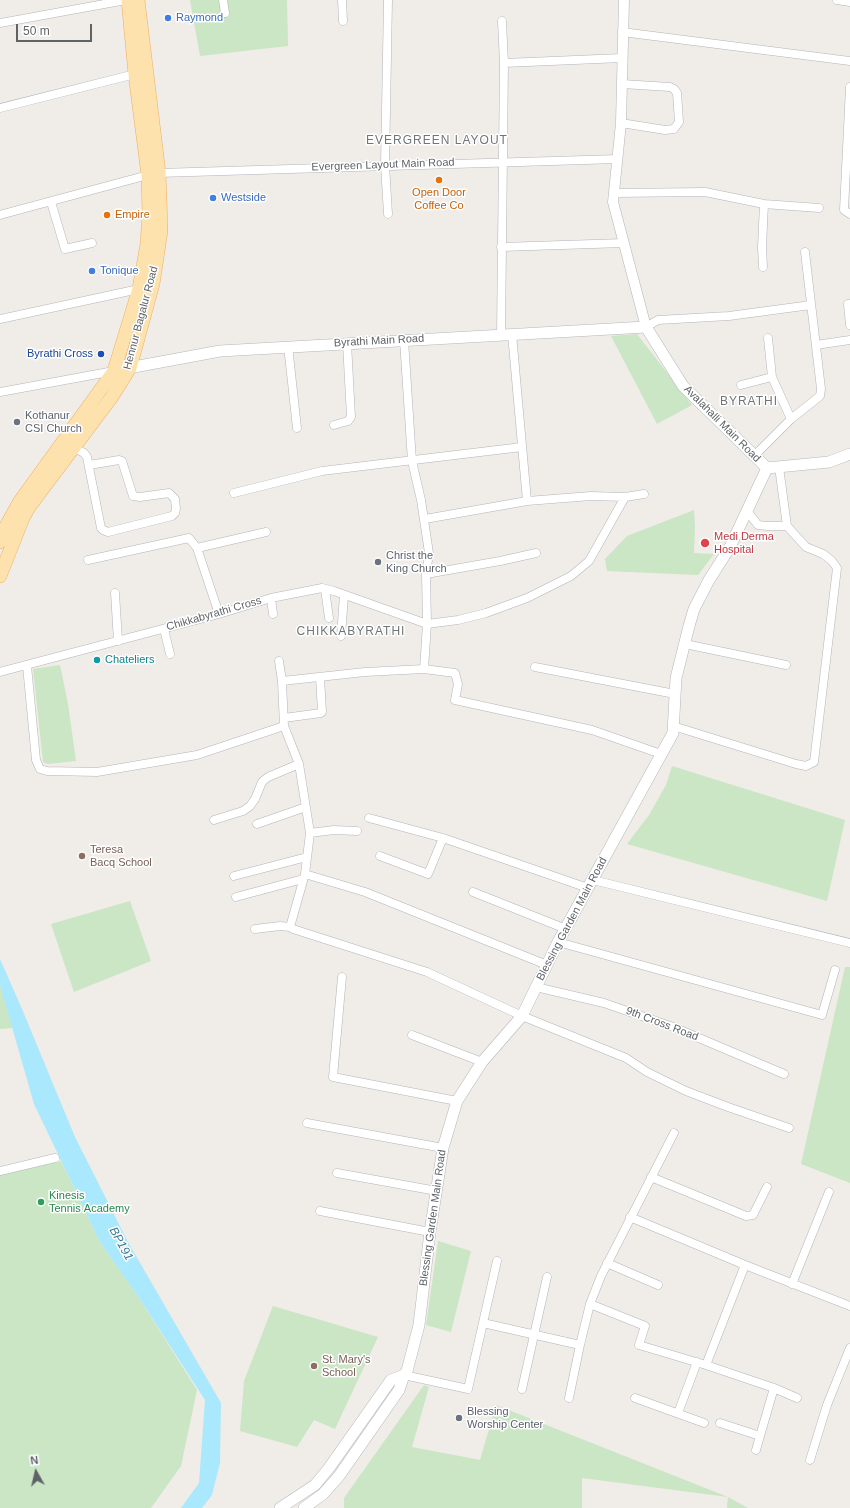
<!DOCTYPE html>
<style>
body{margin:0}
#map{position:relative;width:850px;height:1508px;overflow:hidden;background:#f0ece7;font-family:Helvetica,sans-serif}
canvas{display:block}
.north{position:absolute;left:16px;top:1452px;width:40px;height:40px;-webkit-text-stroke:3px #fff;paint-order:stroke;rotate:352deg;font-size:11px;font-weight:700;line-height:16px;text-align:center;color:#5e6367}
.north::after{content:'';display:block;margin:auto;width:14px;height:18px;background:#5e6367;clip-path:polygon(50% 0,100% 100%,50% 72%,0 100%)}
.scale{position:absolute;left:16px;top:24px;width:76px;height:18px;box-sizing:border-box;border:2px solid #5e6367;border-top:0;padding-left:5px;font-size:12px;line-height:14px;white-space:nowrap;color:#5e6367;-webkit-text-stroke:3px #fff;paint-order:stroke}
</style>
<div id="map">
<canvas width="850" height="1508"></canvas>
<div class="north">N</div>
<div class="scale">50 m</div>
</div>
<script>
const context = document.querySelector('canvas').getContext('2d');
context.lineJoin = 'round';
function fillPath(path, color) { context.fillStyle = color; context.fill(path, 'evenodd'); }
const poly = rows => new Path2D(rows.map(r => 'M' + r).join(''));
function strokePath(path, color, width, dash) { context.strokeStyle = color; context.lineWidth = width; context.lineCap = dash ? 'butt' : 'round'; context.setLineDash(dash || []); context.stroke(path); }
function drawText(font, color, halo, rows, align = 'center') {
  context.font = font + ' Helvetica,sans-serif'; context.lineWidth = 3; context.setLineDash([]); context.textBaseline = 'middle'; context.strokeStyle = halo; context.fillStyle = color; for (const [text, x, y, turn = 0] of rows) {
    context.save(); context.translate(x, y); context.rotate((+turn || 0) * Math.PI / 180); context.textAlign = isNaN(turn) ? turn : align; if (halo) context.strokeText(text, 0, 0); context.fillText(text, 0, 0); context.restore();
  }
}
const green = poly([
 [190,0,287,0,288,46,200,56],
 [637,334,692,405,657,424,611,336],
 [694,510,695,527,694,553,714,554,698,575,607,571,605,559,627,536],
 [60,665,68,704,76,761,48,764,43,762,33,669],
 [672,766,845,820,827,901,627,844,649,815,666,785],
 [130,901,151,961,74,992,51,924],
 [845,967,850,967,850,1183,801,1164],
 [0,985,4,996,13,1028,0,1029],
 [61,1161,100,1242,139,1298,197,1390,181,1466,151,1508,0,1508,0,1174],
 [438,1241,471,1251,451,1332,426,1325],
 [273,1306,378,1337,335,1429,314,1420,297,1447,240,1431,244,1381],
 [424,1385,429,1387,412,1447,480,1460,496,1405,728,1497,748,1508,727,1508,728,1497,582,1478,582,1508,344,1508,344,1498]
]);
const water = poly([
 [0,959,22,1009,75,1137,128,1242,221,1403,220,1463,212,1495,202,1508,181,1508,199,1483,205,1400,139,1298,100,1242,34,1104,0,985]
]);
const minor = poly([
 [223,0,225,13],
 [342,0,343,21],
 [837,0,850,2],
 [502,21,504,63],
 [0,23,126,0],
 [622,32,850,61],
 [850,87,844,210,850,214],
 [0,108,135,74],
 [621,123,665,130,674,129,679,122,677,93,674,89,670,87,622,84],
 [614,193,705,192,764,204,819,208],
 [51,202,65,249,92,243],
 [388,214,385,165,388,0],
 [0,215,148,175,159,173,618,159],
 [501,247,624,243],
 [763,267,762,247,764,204],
 [850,304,848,304,850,325],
 [0,319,139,289],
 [646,327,658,320,729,316,811,305],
 [512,334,527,501],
 [501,335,504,63,622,58],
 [768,338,772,377,791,419],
 [404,340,412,461,421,500,429,553,426,574,427,624,424,669],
 [816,345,850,340],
 [288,346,297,428],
 [741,385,772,377],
 [0,392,114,371],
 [334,425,348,421,351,417,347,343],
 [71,446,84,453,87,457,101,528,103,530,108,532,172,516,175,513,176,509,175,499,169,493,140,497,133,496,122,461,119,460,89,465],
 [754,456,791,419,820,396,821,389,805,252],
 [234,493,322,471,522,447],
 [747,511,758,525,767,526,787,526],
 [425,519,527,501,591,496,625,497,644,494],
 [197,548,266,532],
 [88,560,189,538,197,548,219,614],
 [426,574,500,561,536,553],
 [325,589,329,618],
 [115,593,118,641],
 [271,598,273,614],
 [164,629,170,654],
 [341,636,344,595],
 [685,644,786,665],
 [279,661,282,681],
 [27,666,36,760,40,769,47,771,97,772,197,755,284,726,299,764,310,833,305,874,290,927],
 [535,667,675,694],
 [0,672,219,614,271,598,322,588,334,591,427,624,458,620,486,613,527,598,571,576,589,561,625,497],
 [284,718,321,713,322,712,320,677],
 [284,726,282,681,365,672,424,669,455,673,458,684,455,700,592,730,661,754],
 [673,726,796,764,806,766,814,762,837,568,832,561,823,554,806,547,787,526,779,467],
 [369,818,443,838,588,888],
 [214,820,243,811,250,806,255,799,262,782,268,777,299,764],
 [257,824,306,807],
 [310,833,334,830,357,831],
 [380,856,428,874,443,838],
 [305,874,365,892,547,965],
 [234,876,307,857],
 [593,880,850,943],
 [473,892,566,929],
 [236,897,303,879],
 [255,929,280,926,290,927,293,929,427,972,522,1016,626,1058,647,1072,686,1091,728,1107,789,1128],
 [558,942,822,1015,835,970],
 [342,977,333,1077,457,1101],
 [536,987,604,1003,673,1027,784,1074],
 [412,1035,482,1062],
 [307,1123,443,1148],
 [0,1171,55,1158],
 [337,1173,437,1191],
 [651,1177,746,1216,753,1215,767,1187],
 [320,1211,430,1232],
 [630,1217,745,1265,706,1365],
 [607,1263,658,1285],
 [745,1265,850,1306],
 [792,1284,829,1192],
 [590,1304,645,1326,639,1345,706,1365,774,1388,760,1436,720,1423],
 [483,1323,580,1345,590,1304,601,1276,674,1133],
 [404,1375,468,1389,497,1261],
 [774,1388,797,1398],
 [522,1389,547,1277],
 [569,1398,580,1345],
 [635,1398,704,1423],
 [678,1413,697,1362],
 [756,1450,760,1436],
 [810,1460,827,1405,850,1348]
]);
const tertiary = poly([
 [624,0,621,123,613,202,646,327]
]);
const secondary = poly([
 [123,369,220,351,646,327,683,386,767,468,829,462,850,454],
 [280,1508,315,1485,329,1468,391,1380,404,1375],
 [304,1508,323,1494,339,1476,399,1390,404,1375,407,1371,419,1325,430,1232,443,1148,457,1101,482,1062,522,1016,558,942,673,733,676,678,689,626,694,609,709,580,730,547,767,468]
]);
const primary = poly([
 [0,542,5,528,20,501,114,371,139,289,147,244,149,214,148,175,135,74,128,0],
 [0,576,23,518,29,507,111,398,130,368,153,284,161,231,160,198,159,173,138,0]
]);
const markers = [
 [168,18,4,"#3f7fe0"],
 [439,180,4,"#e8710a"],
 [213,198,4,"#3f7fe0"],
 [107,215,4,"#e8710a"],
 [92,271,4,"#3f7fe0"],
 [101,354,4,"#1a4fb4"],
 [17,422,4,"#6b7280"],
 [705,543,5,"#e0444e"],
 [378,562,4,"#6b7280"],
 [97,660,4,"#0f9aa8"],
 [82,856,4,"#8d6e63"],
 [41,1202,4,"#2e9e5b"],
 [314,1366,4,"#8d6e63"],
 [459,1418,4,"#6b7280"]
];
const shopNames = [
 ["Raymond",176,18],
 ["Westside",221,198],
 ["Tonique",100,271]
];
const streetNames = [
 ["Evergreen Layout Main Road",383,165,-2],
 ["Hennur Bagalur Road",141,318,-75],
 ["Byrathi Main Road",379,341,-3],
 ["Avalahalli Main Road",722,424,45],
 ["Chikkabyrathi Cross",214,614,-16],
 ["Blessing Garden Main Road",572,919,-62],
 ["9th Cross Road",662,1024,21],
 ["Blessing Garden Main Road",433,1218,-82]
];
const foodNames = [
 ["Open Door",439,193],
 ["Coffee Co",439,206],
 ["Empire",115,215,"left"]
];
const transitNames = [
 ["Byrathi Cross",93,354]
];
const worshipNames = [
 ["Kothanur",25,416],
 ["CSI Church",25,429],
 ["Christ the",386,556],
 ["King Church",386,569],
 ["Blessing",467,1412],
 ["Worship Center",467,1425]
];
const healthNames = [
 ["Medi Derma",714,537],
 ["Hospital",714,550]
];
const cultureNames = [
 ["Chateliers",105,660]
];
const educationNames = [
 ["Teresa",90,850],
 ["Bacq School",90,863],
 ["St. Mary's",322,1360],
 ["School",322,1373]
];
const leisureNames = [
 ["Kinesis",49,1196],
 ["Tennis Academy",49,1209]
];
const neighbourhoodNames = [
 ["EVERGREEN LAYOUT",437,141],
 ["BYRATHI",749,402],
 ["CHIKKABYRATHI",351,632]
];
const waterNames = [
 ["BP191",121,1244,61]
];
fillPath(green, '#cae6c4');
fillPath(water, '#aae8fd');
strokePath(minor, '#b2b5b9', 9);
strokePath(tertiary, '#b2b5b9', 11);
strokePath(secondary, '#b3b7bb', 12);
strokePath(primary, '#eead61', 14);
strokePath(minor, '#fff', 8);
strokePath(tertiary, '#fff', 10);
strokePath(secondary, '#fff', 11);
strokePath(primary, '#fde2ae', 13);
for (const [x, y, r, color] of markers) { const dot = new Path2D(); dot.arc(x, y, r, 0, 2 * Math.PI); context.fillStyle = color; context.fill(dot); strokePath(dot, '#fff', 1.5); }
drawText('11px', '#366cbe', '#fff', shopNames, 'left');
drawText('11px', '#5e6367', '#fff', streetNames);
drawText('11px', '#c56008', '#fff', foodNames);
drawText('11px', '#164399', '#fff', transitNames, 'right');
drawText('11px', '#5b616d', '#fff', worshipNames, 'left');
drawText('11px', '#be3a42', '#fff', healthNames, 'left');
drawText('11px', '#0d838f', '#fff', cultureNames, 'left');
drawText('11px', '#785e54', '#fff', educationNames, 'left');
drawText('11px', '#27864d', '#fff', leisureNames, 'left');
context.letterSpacing = '1px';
drawText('12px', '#6f7578', '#fff', neighbourhoodNames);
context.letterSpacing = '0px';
drawText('italic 12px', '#3c7896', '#fff', waterNames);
</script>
